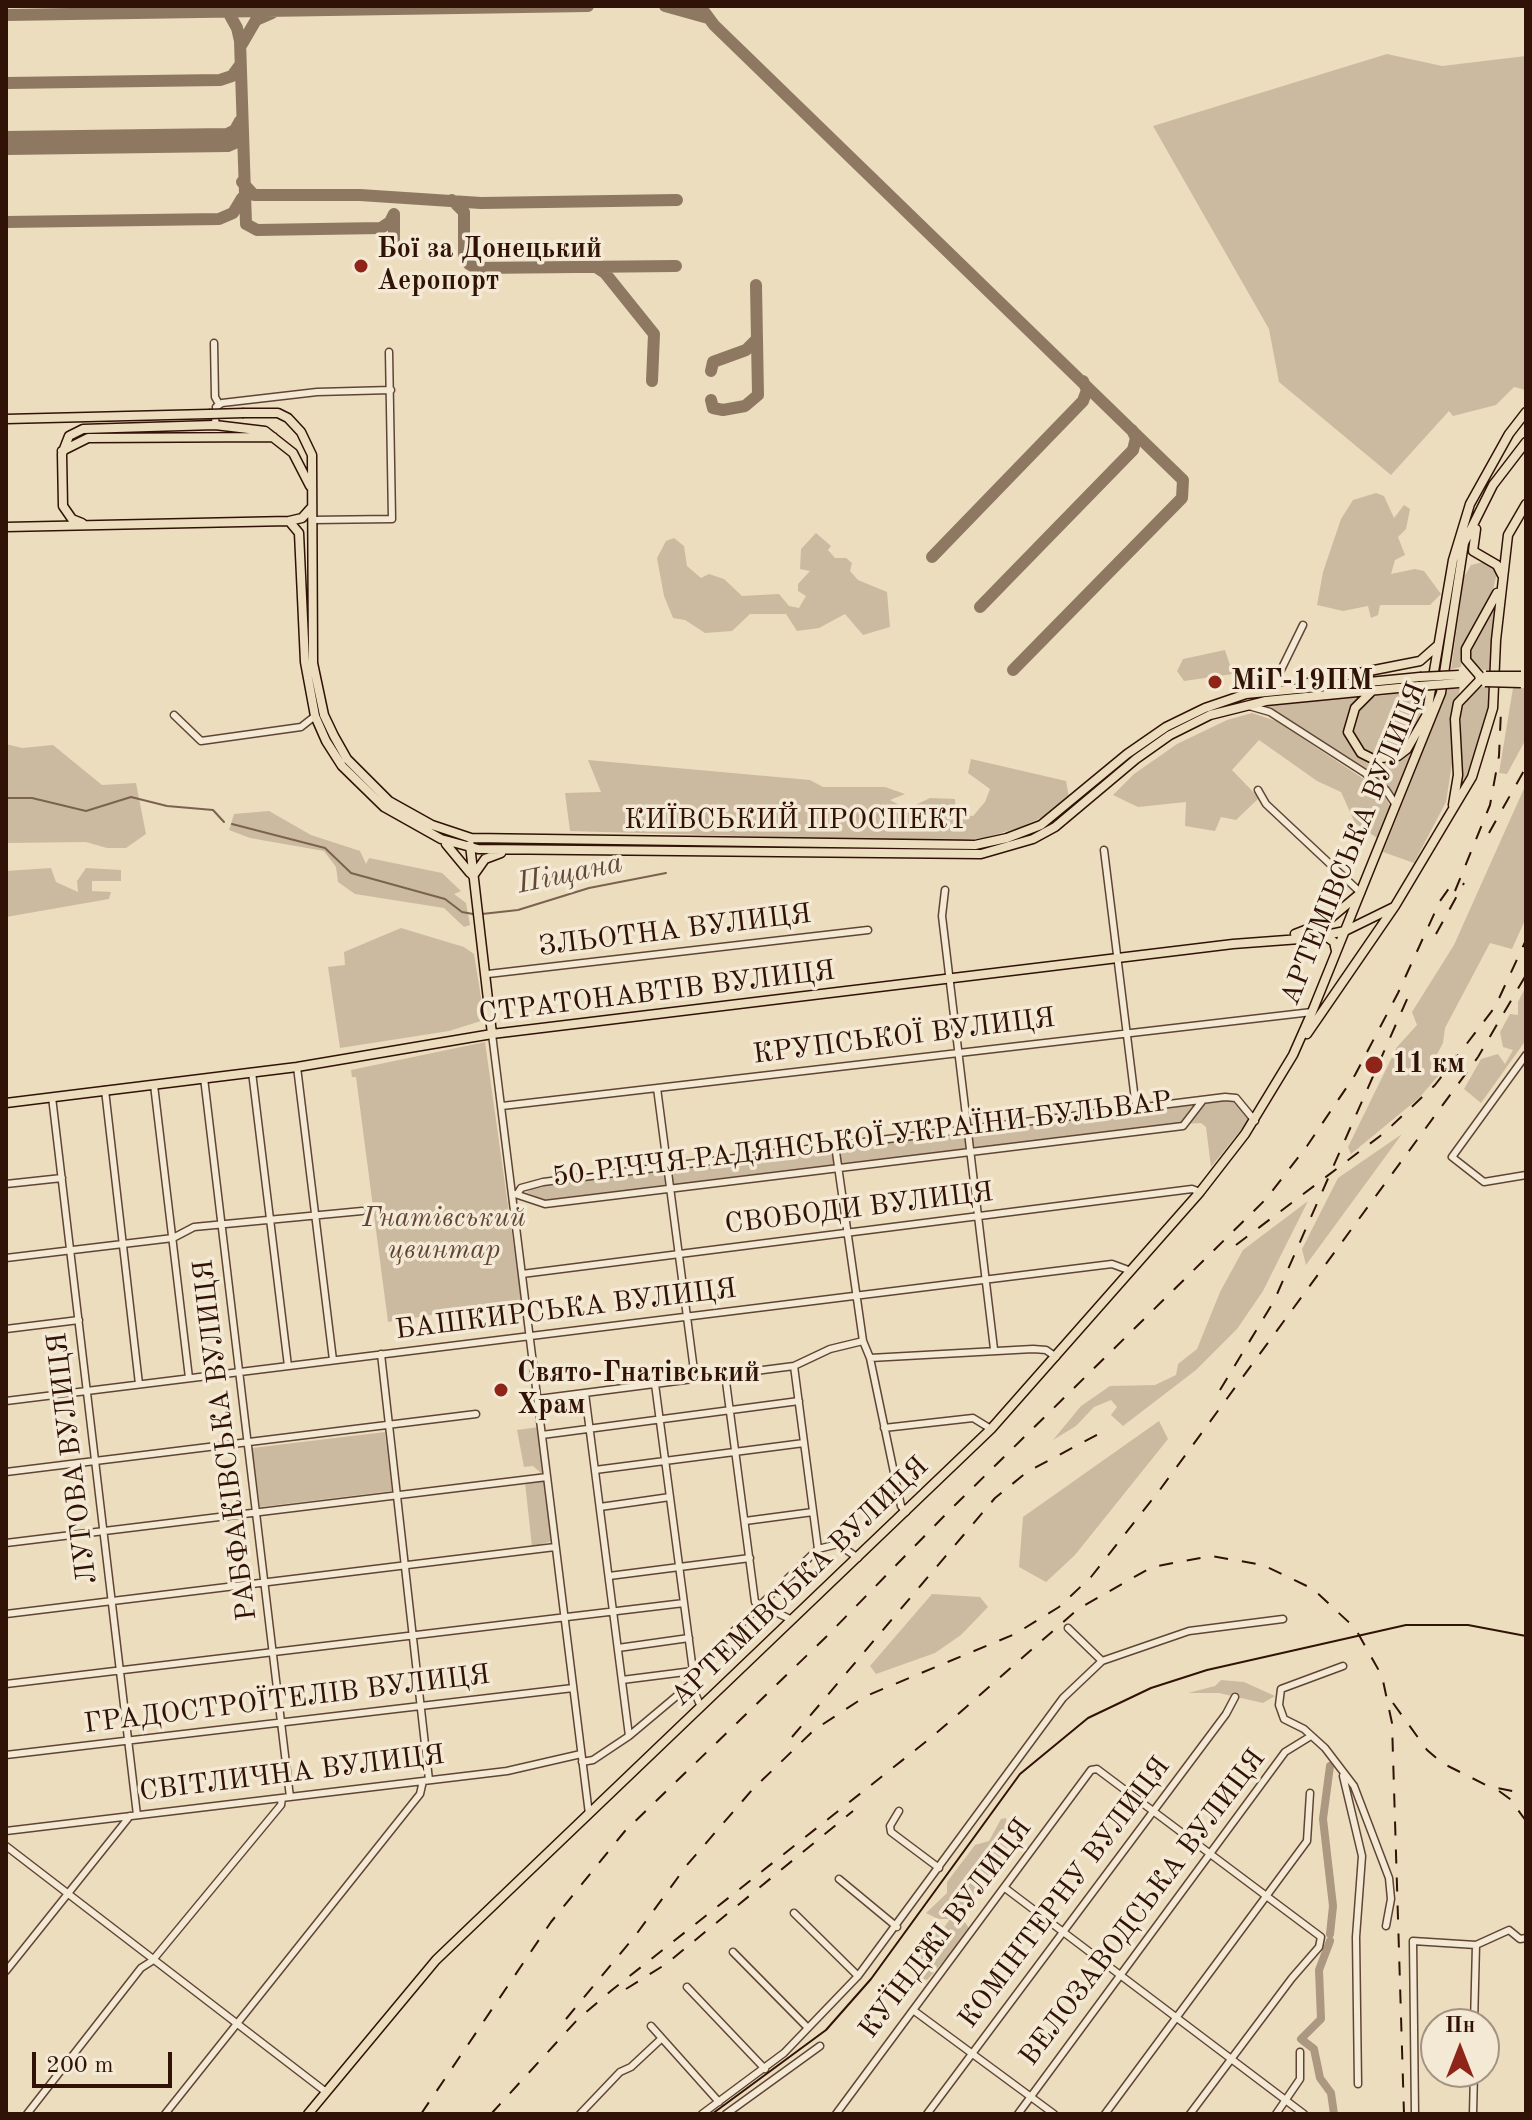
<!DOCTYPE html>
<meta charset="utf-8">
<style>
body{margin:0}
#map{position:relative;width:1532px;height:2120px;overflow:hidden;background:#ecddbf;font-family:"Old Standard TT",serif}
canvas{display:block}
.frame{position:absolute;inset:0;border:8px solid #311206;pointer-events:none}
.north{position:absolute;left:1420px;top:2008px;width:80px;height:80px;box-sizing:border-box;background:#f3e9d5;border:2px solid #a59382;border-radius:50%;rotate:0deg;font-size:22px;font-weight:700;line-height:32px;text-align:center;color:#311206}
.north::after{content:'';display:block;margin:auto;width:28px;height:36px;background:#8f2418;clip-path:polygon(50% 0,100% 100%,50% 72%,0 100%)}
.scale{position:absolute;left:32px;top:2052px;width:140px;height:36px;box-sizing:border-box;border:4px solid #311206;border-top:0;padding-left:10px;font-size:24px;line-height:28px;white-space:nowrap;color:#311206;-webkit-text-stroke:6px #f3e9d5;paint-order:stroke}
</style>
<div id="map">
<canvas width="1532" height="2120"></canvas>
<div class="frame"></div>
<div class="north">Пн</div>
<div class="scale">200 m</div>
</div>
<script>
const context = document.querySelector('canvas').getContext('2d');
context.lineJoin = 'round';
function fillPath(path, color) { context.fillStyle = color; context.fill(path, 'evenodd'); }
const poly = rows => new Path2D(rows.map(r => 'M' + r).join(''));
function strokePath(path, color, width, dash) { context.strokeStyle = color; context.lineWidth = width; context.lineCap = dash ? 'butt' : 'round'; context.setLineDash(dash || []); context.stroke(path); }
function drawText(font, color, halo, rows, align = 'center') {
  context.font = font + ' "Old Standard TT",serif'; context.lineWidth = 7; context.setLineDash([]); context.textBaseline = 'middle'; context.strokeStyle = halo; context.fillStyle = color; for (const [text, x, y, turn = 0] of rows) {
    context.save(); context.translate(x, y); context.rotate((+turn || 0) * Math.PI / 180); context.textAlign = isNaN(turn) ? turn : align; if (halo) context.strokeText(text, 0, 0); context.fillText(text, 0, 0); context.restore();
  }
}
const green = poly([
 [1387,54,1442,66,1526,56,1526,390,1514,387,1496,405,1453,416,1449,411,1391,475,1279,382,1269,329,1153,126],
 [1376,493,1384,496,1394,518,1404,505,1410,509,1406,529,1398,537,1405,555,1395,560,1391,574,1415,569,1424,571,1441,594,1430,605,1380,605,1378,615,1371,618,1368,606,1343,611,1317,605,1323,572,1341,519,1353,500],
 [816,533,831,546,828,550,835,558,846,558,852,563,850,571,858,580,887,592,890,627,863,635,845,614,819,628,797,631,786,614,750,614,732,631,705,633,685,620,673,618,664,596,657,558,666,541,674,538,684,546,687,566,701,578,709,574,724,579,742,596,779,594,789,606,799,608,806,596,798,591,798,584,810,571,800,569,801,549],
 [1483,562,1489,563,1497,573,1491,598,1463,646,1461,667,1451,669,1464,577,1471,565],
 [1497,601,1492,670,1483,670,1471,660,1470,649],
 [1225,650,1233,674,1184,681,1177,671,1183,659],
 [1482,687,1491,687,1491,702,1475,762,1461,789,1461,706,1471,692],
 [1513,688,1526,688,1526,739,1507,774,1499,773],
 [1448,689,1460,689,1451,722,1452,764,1446,802,1414,863,1383,852],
 [1428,690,1412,738,1396,754,1373,755,1352,738,1352,721,1370,697],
 [1366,694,1356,701,1346,720,1345,733,1354,751,1372,761,1384,763,1405,756,1418,742,1397,797,1379,780,1271,711,1257,706],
 [1252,713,1276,721,1382,791,1390,806,1377,838,1355,823,1341,792,1317,781,1259,740,1232,770,1259,798,1236,820,1221,817,1215,831,1185,826,1186,802,1138,807,1113,795,1134,774,1177,744,1227,720],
 [6,744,22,748,53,745,102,785,136,783,146,834,126,848,107,848,86,842,6,843],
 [971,759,1066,781,1069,797,1043,817,1018,828,984,838,946,842,570,831,565,793,601,792,588,760,810,780,823,787,885,787,905,794,890,800,907,809,930,798,955,799,956,814,973,816,985,802,990,789,968,773],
 [1526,784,1526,918,1512,949,1490,943,1445,1028,1443,1043,1431,1066,1436,1070,1444,1059,1457,1054,1419,1098,1351,1154,1348,1147,1397,1047,1417,1025,1412,1012,1454,945],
 [269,811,311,835,360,851,366,864,369,858,442,873,461,891,454,894,466,903,470,925,464,927,444,908,355,894,338,882,336,867,324,851,250,838,229,830,234,814],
 [51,868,56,882,78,892,77,881,86,868,121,870,121,881,92,881,92,891,111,892,109,899,6,917,6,871],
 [401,928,464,947,474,954,483,1010,481,1021,449,1031,340,1048,328,967,345,965,344,952],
 [1526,986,1526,1040,1481,1103,1464,1089,1481,1059,1498,1054,1505,1064,1513,1050,1503,1047,1500,1032,1510,1014,1518,1015,1518,1002],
 [485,1042,521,1298,517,1306,503,1309,501,1304,388,1322,356,1077,352,1077,351,1070],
 [1224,1100,1233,1100,1249,1120,1211,1167,1206,1127,1201,1123,1182,1124,545,1201,526,1192,544,1183],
 [1402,1134,1306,1265,1302,1249,1338,1178],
 [1308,1201,1263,1291,1237,1329,1196,1370,1123,1426,1111,1415,1117,1407,1111,1400,1094,1407,1076,1426,1053,1440,1081,1406,1110,1386,1155,1385,1176,1375,1178,1364,1197,1349,1220,1292,1243,1250],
 [1159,1421,1168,1439,1075,1555,1046,1582,1019,1567,1023,1517],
 [539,1427,544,1473,542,1474,533,1466,524,1467,517,1430],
 [385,1432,392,1491,260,1507,252,1448],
 [542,1480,546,1483,552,1541,532,1547,525,1482],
 [932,1594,980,1597,988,1607,961,1635,935,1653,876,1674,870,1666],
 [1221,1680,1244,1682,1275,1696,1263,1703,1219,1693,1188,1693,1215,1686],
 [1006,1818,1008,1847,960,1915,971,1931,927,1980,918,1977,922,1950,935,1948,933,1933,943,1929,950,1919,938,1919,926,1913,947,1893,947,1882,975,1845,989,1841,1001,1819]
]);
const stream = poly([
 [6,798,32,798,86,811,131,797,167,806,213,810,224,822],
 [232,824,325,848,351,873,445,899,462,912,473,914],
 [482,914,518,910,589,888,666,873]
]);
const river = poly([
 [1330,1766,1323,1819,1333,1906,1330,1934],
 [1330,1941,1319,1970,1321,2019,1301,2039,1314,2049,1320,2078,1331,2093,1334,2114]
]);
const taxiway = poly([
 [665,6,708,18],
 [700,6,714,25,1183,480,1182,498,1013,670],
 [226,8,237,28,240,41,246,224,257,230,381,228,390,222,394,214],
 [6,15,588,6],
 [242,44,256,20,272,13],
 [6,83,220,80,232,76,240,65],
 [6,137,227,134,235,130,240,121],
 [6,149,228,146,237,142,242,132],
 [242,182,254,195,360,195,481,203,677,200],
 [452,200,464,212,464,254,469,264,476,268,676,266],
 [394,215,394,245],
 [6,222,219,219,233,213,242,198],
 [596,267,605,273,654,334,652,381],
 [711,371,713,362,746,350,757,339],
 [711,400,713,408,723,410,745,406,758,395,756,285],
 [932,557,1083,401,1087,390,1083,381],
 [980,607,1133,450,1136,438,1132,430]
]);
const minor = poly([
 [214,343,215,397,219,404],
 [215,425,216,407,222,403,317,392,391,390],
 [312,520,392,519,389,352],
 [1278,690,1279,674,1303,625],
 [1249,706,1270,712,1365,773,1386,790,1396,805],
 [174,715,201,741,301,727,315,716],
 [1258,790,1266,804,1361,893],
 [1104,850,1136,1108],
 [945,890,942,916,994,1349],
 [488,974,868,930],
 [492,1034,589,1814],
 [1526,1055,1452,1157,1484,1182,1526,1175],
 [297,1067,333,1360],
 [252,1072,288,1366],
 [204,1078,290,1797],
 [154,1085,189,1378],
 [657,1088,695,1378],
 [105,1090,139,1384],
 [52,1097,137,1815],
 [502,1106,1312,1012],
 [835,1145,863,1341,870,1358,901,1506,906,1512],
 [6,1184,62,1178],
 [518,1193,521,1188,543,1182,1225,1097,1236,1098,1255,1121],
 [515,1194,545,1204,1183,1126,1203,1100],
 [6,1258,173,1238,194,1227,362,1211],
 [522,1274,1192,1189,1200,1192],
 [6,1329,79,1320],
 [381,1354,429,1780],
 [870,1358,1033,1349,1046,1350,1056,1357],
 [794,1366,818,1549],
 [725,1374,755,1602,792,1620],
 [585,1393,629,1736],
 [538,1399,794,1366,830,1349,863,1341],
 [6,1401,1112,1264,1131,1271],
 [884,1428,973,1418,991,1429],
 [542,1435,799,1401],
 [595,1470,804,1443],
 [6,1472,476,1414],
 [600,1507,670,1497],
 [745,1521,813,1512],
 [6,1543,547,1477],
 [609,1576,750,1558],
 [6,1614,555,1547],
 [1068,1628,1102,1661],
 [618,1648,689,1638],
 [1343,1666,1281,1689,1279,1705,1284,1719,1304,1729,1325,1748,1354,1786,1389,1878,1391,1899,1386,1926],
 [693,1671,818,1549,838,1544,858,1558],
 [622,1680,693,1671],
 [6,1684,684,1603],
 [691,1684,701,1707],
 [6,1755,573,1688],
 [582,1762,593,1760,629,1736,691,1684,693,1671,655,1384],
 [1343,1776,1362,1856,1356,1937,1358,2084],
 [899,1811,890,1826,891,1832,939,1868],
 [6,1831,507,1771,581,1754],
 [6,1846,326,2092],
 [839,1879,897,1927],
 [1005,1888,1304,2114],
 [794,1913,858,1976],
 [733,1952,808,2028],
 [6,1971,130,1816],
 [687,1987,765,2069],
 [913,2010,1054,2114],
 [1474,2024,1476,1945],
 [651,2026,719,2102],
 [27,2114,141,1968,152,1961,281,1805,282,1798],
 [165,2114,420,1794,423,1781],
 [580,2114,620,2072,631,2067,661,2039],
 [702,2114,784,2053,858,1976,1063,1698,1102,1661,1189,1631,1283,1619],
 [726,2114,820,2046],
 [836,2114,1091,1770,1097,1769,1321,1937,1319,1947,1292,1978,1190,2114],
 [927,2114,1226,1714,1235,1697],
 [1018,2114,1285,1752,1311,1736],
 [1105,2114,1307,1841,1310,1793],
 [1276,2114,1300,2079,1300,2052],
 [1415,2114,1413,1941,1476,1945,1509,1930,1520,1939,1526,1938],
 [1473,2114,1474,2072]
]);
const major = poly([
 [244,413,278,413,288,418,301,432,312,455,313,663,324,715,334,736,347,759,389,801,432,825,471,838,975,845,1007,838,1041,825,1127,754,1166,727,1205,708,1246,694,1420,677],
 [6,419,209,414],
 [62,451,88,438,273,437],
 [289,521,302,518,311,508],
 [82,523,72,519,63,506,62,454,69,436,83,429,215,425,265,431,293,453,310,486],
 [6,527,289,521,299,533,305,662,315,716,326,741,342,766,384,807,441,839,478,849,981,854,1033,839,1055,827,1136,759,1170,735,1210,715,1266,701,1419,686],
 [1476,529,1473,551,1497,565,1502,575],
 [1479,675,1466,660,1466,649,1497,593],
 [1303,684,1420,661,1437,646],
 [1371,692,1355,708,1348,732,1361,753,1373,759,1398,756,1407,749,1426,716],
 [1426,718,1453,560,1470,504,1509,434,1526,412],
 [1453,805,1458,775,1455,719,1458,703,1480,680,1479,675],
 [446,844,470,873],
 [470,845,492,1034],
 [473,876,485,859,501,853],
 [1295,934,1326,922,1357,896],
 [1326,935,1345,931,1394,907],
 [1307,1034,1395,906,1472,777,1493,708,1496,640,1508,535,1526,504],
 [6,1103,297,1067,492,1034,1233,944,1327,937,1334,942,1336,951],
 [308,2114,436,1960,991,1429,1200,1192,1245,1134,1293,1055,1312,1012,1441,693,1464,543,1493,485,1526,442]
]);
const tram = poly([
 [712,2114,826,2030,871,1979,1020,1774,1088,1718,1151,1688,1207,1670,1406,1625,1468,1625,1526,1636]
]);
const rail = poly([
 [1489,833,1526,767],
 [1455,891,1490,805,1499,756,1501,710],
 [1436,934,1464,883],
 [1236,1245,1384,1133,1435,1085,1495,1007,1526,940],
 [1220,1390,1274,1301,1408,997],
 [1393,1703,1427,1750,1442,1763,1488,1786,1526,1794],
 [792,1737,995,1498,1027,1472,1106,1430],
 [1499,1791,1510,1799,1526,1821],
 [626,1989,666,1964,853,1811],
 [566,2019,635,1936,687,1865,752,1790,814,1730,866,1696,1015,1634,1059,1607,1091,1577,1159,1491,1478,1057,1526,975],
 [421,2114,551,1922,625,1831,827,1636,947,1513,1266,1199,1307,1146,1355,1075,1398,993,1440,901,1455,880],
 [491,2114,578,2019,612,1990,933,1736,1078,1609,1152,1567,1211,1556,1263,1565,1313,1589,1355,1628,1382,1676,1392,1723,1404,2114]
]);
const majorBridge = poly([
 [209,414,244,413],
 [1486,676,1521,676],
 [1420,677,1459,675],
 [1485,682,1521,683],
 [1419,686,1459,683]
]);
const markers = [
 [361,266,8,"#8f2418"],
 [1215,682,8,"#8f2418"],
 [1374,1065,10,"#8f2418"],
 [501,1390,8,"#8f2418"]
];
const poiNames = [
 ["Бої за Донецький",377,250],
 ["Аеропорт",377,282],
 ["МіГ-19ПМ",1231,682],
 ["11 км",1392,1065],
 ["Свято-Гнатівський",517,1374],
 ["Храм",517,1406]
];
const streetNames = [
 ["КИЇВСЬКИЙ ПРОСПЕКТ",796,821],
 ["АРТЕМІВСЬКА ВУЛИЦЯ",1354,844,-68],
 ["ЗЛЬОТНА ВУЛИЦЯ",675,931,-7],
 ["СТРАТОНАВТІВ ВУЛИЦЯ",657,993,-7],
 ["КРУПСЬКОЇ ВУЛИЦЯ",904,1037,-7],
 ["50-РІЧЧЯ РАДЯНСЬКОЇ УКРАЇНИ БУЛЬВАР",862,1140,-7],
 ["СВОБОДИ ВУЛИЦЯ",859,1209,-7],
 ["БАШКИРСЬКА ВУЛИЦЯ",566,1310,-7],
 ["РАБФАКІВСЬКА ВУЛИЦЯ",226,1440,-97],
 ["ЛУГОВА ВУЛИЦЯ",73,1458,-97],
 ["АРТЕМІВСЬКА ВУЛИЦЯ",800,1582,-44],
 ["ГРАДОСТРОЇТЕЛIВ ВУЛИЦЯ",287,1700,-7],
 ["СВІТЛИЧНА ВУЛИЦЯ",292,1774,-7],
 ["КОМІНТЕРНУ ВУЛИЦЯ",1065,1893,-53],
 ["ВЕЛОЗАВОДСЬКА ВУЛИЦЯ",1143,1908,-53],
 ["КУЇНДЖІ ВУЛИЦЯ",946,1929,-53]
];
const parkNames = [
 ["Гнатівський",444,1219],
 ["цвинтар",444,1251]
];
const waterNames = [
 ["Піщана",570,874,-12]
];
fillPath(green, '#ccbaa0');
strokePath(stream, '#7b624f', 2);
strokePath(river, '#ac9880', 8);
strokePath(taxiway, '#8e7862', 12);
strokePath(minor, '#604534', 9);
strokePath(major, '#311206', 11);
strokePath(minor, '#f3e9d5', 6);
strokePath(major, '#ecddbf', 8);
strokePath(tram, '#311206', 2);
strokePath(rail, '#311206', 2, [14, 14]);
strokePath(majorBridge, '#311206', 11, []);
strokePath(majorBridge, '#ecddbf', 8);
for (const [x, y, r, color] of markers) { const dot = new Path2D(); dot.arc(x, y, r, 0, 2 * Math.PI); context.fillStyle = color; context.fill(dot); strokePath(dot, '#f3e9d5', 3); }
drawText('bold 28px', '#311206', '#f3e9d5', poiNames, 'left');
drawText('28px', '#311206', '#f3e9d5', streetNames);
drawText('italic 28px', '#604434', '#f3e9d5', parkNames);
drawText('italic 30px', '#624837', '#f3e9d5', waterNames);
</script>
